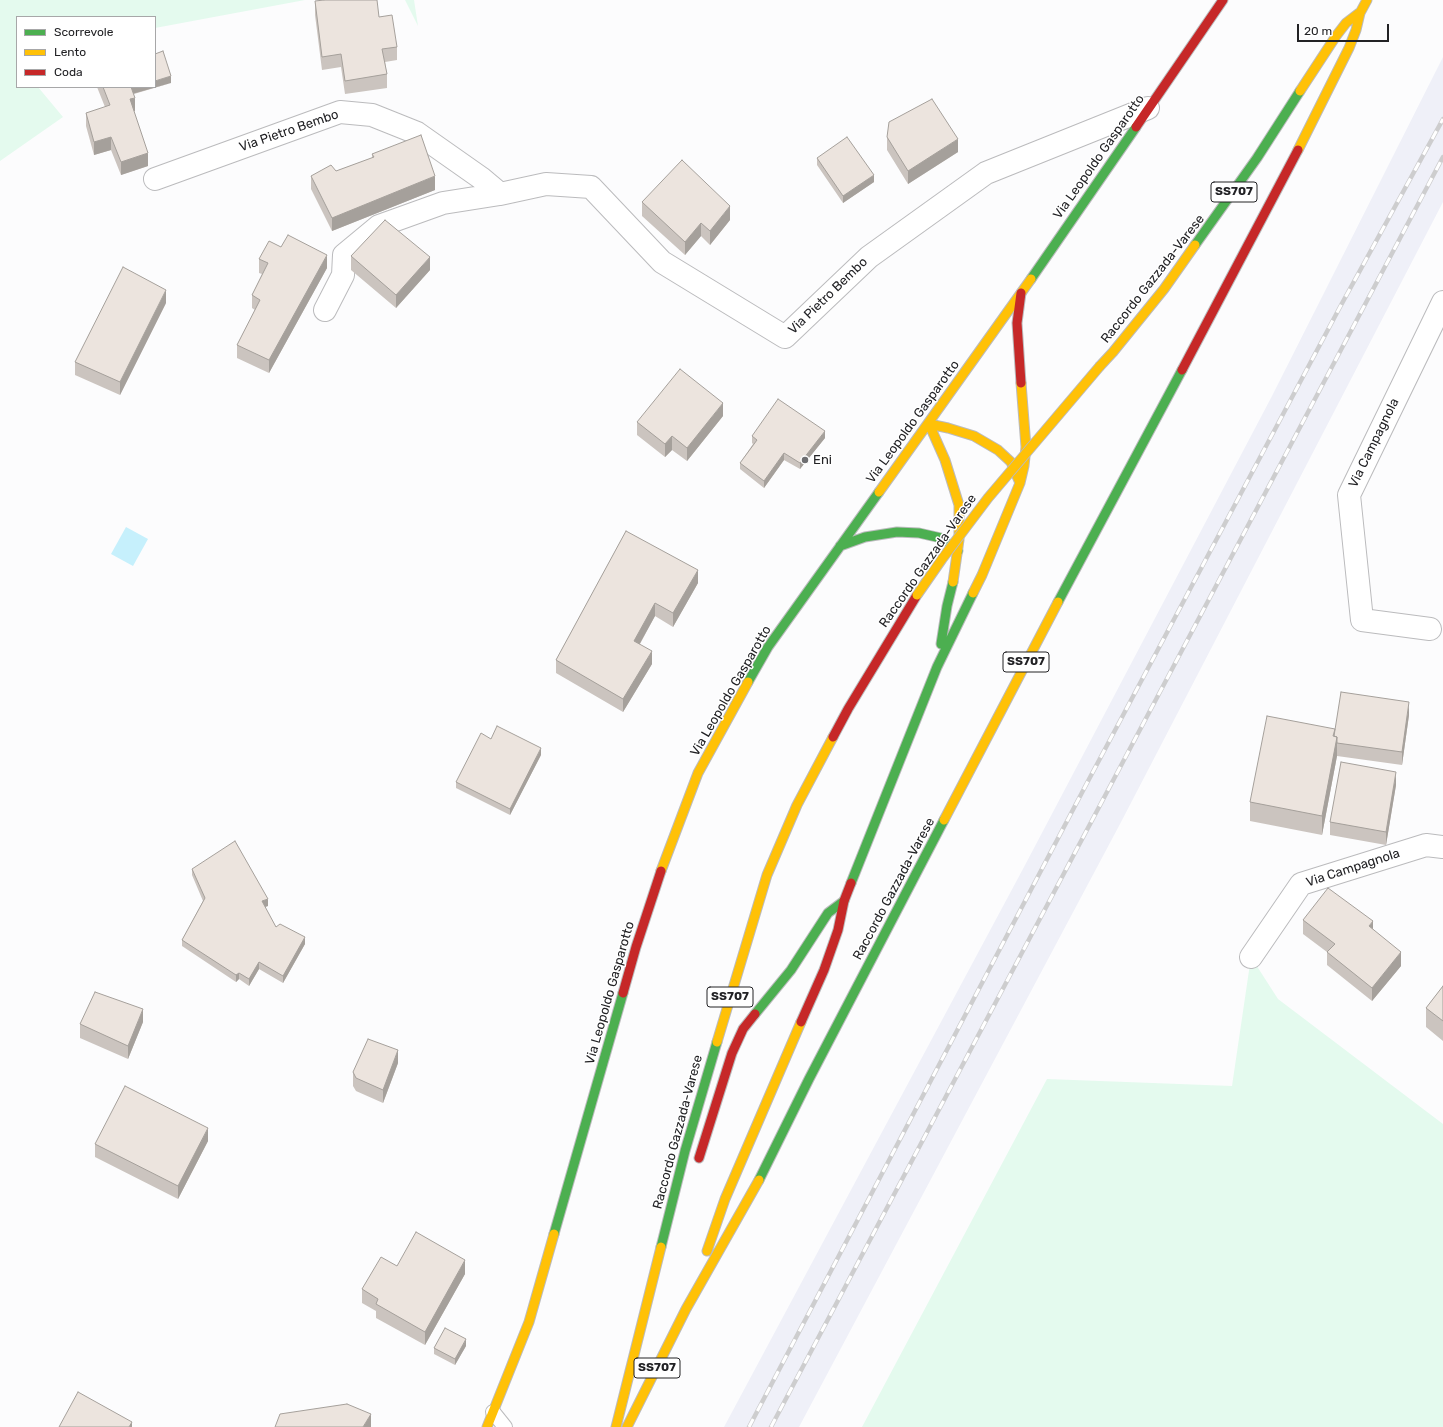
<!DOCTYPE html>
<style>
body{margin:0}
#map{position:relative;width:1443px;height:1427px;overflow:hidden;background:#fcfcfd;font-family:Rubik,sans-serif}
canvas{display:block}
.legend{position:absolute;left:16px;top:16px;width:140px;height:72px;box-sizing:border-box;background:#fff;border:1px solid #a7a7a8;margin:0;padding:5px 7px;list-style:none;font-size:12px;color:#222225}
.legend li{display:flex;align-items:center;gap:8px;height:20px}
.legend b{width:20px;border:1px solid #a7a7a8}
.scale{position:absolute;left:1297px;top:24px;width:92px;height:18px;box-sizing:border-box;border:2px solid #222225;border-top:0;padding-left:5px;font-size:12px;line-height:14px;white-space:nowrap;color:#222225;-webkit-text-stroke:3px #fff;paint-order:stroke}
</style>
<div id="map">
<canvas width="1443" height="1427"></canvas>
<ul class="legend">
<li><b style="height:5px;background:#4caf50"></b>Scorrevole</li>
<li><b style="height:5px;background:#ffc107"></b>Lento</li>
<li><b style="height:5px;background:#c62828"></b>Coda</li>
</ul>
<div class="scale">20 m</div>
</div>
<script>
const context = document.querySelector('canvas').getContext('2d');
context.lineJoin = 'round';
function fillPath(path, color) { context.fillStyle = color; context.fill(path, 'evenodd'); }
const poly = rows => new Path2D(rows.map(r => 'M' + r).join(''));
function strokePath(path, color, width, dash) { context.strokeStyle = color; context.lineWidth = width; context.lineCap = dash ? 'butt' : 'round'; context.setLineDash(dash || []); context.stroke(path); }
function drawText(font, color, halo, rows, align = 'center') {
  context.font = font + ' Rubik,sans-serif'; context.lineWidth = 3; context.setLineDash([]); context.textBaseline = 'middle'; context.strokeStyle = halo; context.fillStyle = color; for (const [text, x, y, turn = 0] of rows) {
    context.save(); context.translate(x, y); context.rotate((+turn || 0) * Math.PI / 180); context.textAlign = isNaN(turn) ? turn : align; if (halo) context.strokeText(text, 0, 0); context.fillText(text, 0, 0); context.restore();
  }
}
const built = poly([
 [1443,57,1443,202,1120,824,799,1427,724,1427,1024,867,1272,396]
]);
const green = poly([
 [0,0,305,0,155,28,155,17,17,17,17,87,38,87,63,117,0,161],
 [405,0,414,0,418,26],
 [1251,957,1278,999,1443,1124,1443,1427,862,1427,1047,1079,1232,1086]
]);
const water = poly([
 [126,527,148,539,133,566,111,554]
]);
const lane = poly([
 [493,1412,505,1427]
]);
const street = poly([
 [155,179,340,112,372,115,417,133,481,178,500,194,546,184,591,187,662,262,785,337,869,257,986,173,1148,108],
 [325,310,343,275,344,255,379,226,443,203,500,194],
 [1430,629,1362,620,1349,495,1443,302],
 [1251,957,1301,884,1426,845,1443,847]
]);
const fast = poly([
 [1195,245,1257,158,1300,91],
 [1031,279,1136,127],
 [840,546,865,537,897,532,919,533,941,538,958,551],
 [1058,602,1182,370],
 [941,644,947,606,953,582],
 [748,682,768,647,879,492],
 [851,883,937,667,973,593],
 [755,1014,791,970,828,913,844,901],
 [759,1180,809,1079,944,820],
 [554,1234,623,993],
 [661,1247,685,1151,717,1042]
]);
const slow = poly([
 [1300,91,1336,36,1346,23,1359,13],
 [1298,150,1349,48,1356,30,1360,13,1367,0],
 [1100,366,1113,352,1164,289,1195,245],
 [929,424,945,460,959,505,959,540,953,582],
 [929,424,948,428,974,436,998,450,1011,462,1020,483],
 [879,492,1031,279],
 [973,593,982,575,1020,483,1024,466,1026,447,1021,383],
 [944,820,1058,602],
 [661,871,698,773,748,682],
 [717,1042,767,875,797,805,833,737],
 [707,1251,725,1199,801,1022],
 [487,1427,529,1322,554,1234],
 [616,1427,661,1247],
 [627,1427,686,1309,759,1180]
]);
const jam = poly([
 [1136,127,1223,0],
 [1021,293,1017,323,1021,383],
 [1182,370,1298,150],
 [833,737,848,709,917,595],
 [623,993,636,947,661,871],
 [801,1022,824,970,838,930,844,901,851,883],
 [699,1158,732,1053,743,1029,755,1014]
]);
const rail = poly([
 [749,1427,1087,783,1340,307,1443,119],
 [771,1427,1443,157]
]);
const slowBridge = poly([
 [917,595,942,559,988,498,1100,366]
]);
const wall = poly([
 [315,1,379,17,397,47,397,60,385,62,387,74,387,88,345,94,341,67,322,70,315,15],
 [171,83,134,94,135,111,134,111,148,166,121,175,111,150,94,155,86,126,86,113,105,107,97,87,155,87],
 [887,137,958,152,908,184,887,150],
 [372,154,435,190,332,231,311,189,311,176,336,171,372,158],
 [817,158,874,182,843,203,817,165],
 [642,202,730,220,710,245,701,236,685,255,642,216],
 [281,247,327,268,269,373,237,358,237,345,255,310,252,308,252,295,262,274,259,273,259,259],
 [351,256,430,270,396,308,351,270],
 [166,303,120,395,75,375,75,362],
 [723,416,687,461,672,450,665,457,637,435,637,422],
 [752,436,825,438,800,469,784,460,764,488,740,469,740,463,753,444,752,443],
 [626,531,698,583,673,627,655,616,640,644,652,664,623,712,556,673,556,660],
 [1409,715,1402,765,1337,756,1322,835,1250,821,1250,802,1335,733],
 [541,755,510,815,456,788,456,782],
 [1396,785,1386,845,1330,835,1330,822],
 [192,869,268,906,265,907,276,927,305,944,283,983,259,969,249,986,239,979,236,982,182,946,182,940,203,901,192,875],
 [1303,920,1373,929,1401,966,1372,1001,1327,965,1327,952,1303,934],
 [1443,986,1443,1041,1426,1027,1426,1008],
 [143,1022,128,1059,80,1038,80,1024],
 [398,1063,383,1103,356,1091,353,1086,353,1072],
 [208,1141,178,1199,95,1157,95,1144],
 [397,1266,465,1274,425,1345,376,1318,376,1311,362,1303,362,1289],
 [466,1346,455,1365,434,1354,434,1348]
]);
const shadedWall = poly([
 [171,76,171,83,132,94,132,87,155,87,155,81],
 [135,98,135,111,130,113,130,99],
 [111,137,111,150,94,155,94,142],
 [958,139,958,152,908,184,908,171],
 [148,153,148,166,121,175,121,162],
 [874,175,874,182,843,203,843,196],
 [435,176,435,190,332,231,332,218],
 [730,206,730,220,710,245,710,231],
 [701,223,701,236,685,255,685,242],
 [327,255,327,268,269,373,269,360],
 [430,257,430,270,396,308,396,295],
 [166,290,166,303,120,395,120,382],
 [723,403,723,416,687,461,687,448],
 [825,431,825,438,800,469,800,463],
 [672,436,672,450,665,457,665,444],
 [784,453,784,460,764,488,764,481],
 [698,570,698,583,673,627,673,613],
 [655,603,655,616,634,654,634,641],
 [652,651,652,664,623,712,623,699],
 [1409,702,1409,715,1402,765,1402,752],
 [1335,729,1335,743,1337,737,1337,756,1322,835,1322,816],
 [541,748,541,755,510,815,510,809],
 [1396,772,1396,785,1386,845,1386,832],
 [268,899,268,906,262,908,262,901],
 [1373,921,1373,935,1369,926],
 [305,937,305,944,283,983,283,976],
 [1401,952,1401,966,1372,1001,1372,988],
 [259,962,259,969,249,986,249,979],
 [239,973,239,979,236,982,236,975],
 [143,1009,143,1022,128,1059,128,1046],
 [398,1050,398,1063,383,1103,383,1090],
 [208,1128,208,1141,178,1199,178,1186],
 [465,1260,465,1274,425,1345,425,1332],
 [466,1339,466,1346,455,1365,455,1359],
 [371,1414,371,1427,363,1427],
 [132,1422,132,1427,129,1427]
]);
const building = poly([
 [324,0,377,0,379,17,392,15,397,47,382,49,387,74,345,81,341,54,322,57,315,1,324,0],
 [163,51,171,76,155,81,155,54,163,51],
 [103,87,131,87,135,98,130,99,148,153,121,162,111,137,94,142,86,113,110,105,103,87],
 [932,99,958,139,908,171,887,137,889,122,932,99],
 [421,135,435,176,332,218,311,176,331,165,336,171,374,157,372,154,421,135],
 [847,137,874,175,843,196,817,158,847,137],
 [682,160,730,206,710,231,701,223,685,242,642,202,682,160],
 [385,220,430,257,396,295,351,256,385,220],
 [288,235,327,255,269,360,237,345,260,300,252,295,268,263,259,259,269,241,281,247,288,235],
 [123,267,166,290,120,382,75,362,123,267],
 [680,369,723,403,687,448,672,436,665,444,637,422,680,369],
 [778,399,825,431,800,463,784,453,764,481,740,463,757,440,752,436,778,399],
 [626,531,698,570,673,613,655,603,634,641,652,651,623,699,556,660,626,531],
 [1341,692,1409,702,1402,752,1337,743,1337,737,1334,736,1341,692],
 [1267,716,1335,729,1333,736,1337,737,1322,816,1250,802,1267,716],
 [497,726,541,748,510,809,456,782,481,733,491,739,497,726],
 [1341,762,1396,772,1386,832,1330,822,1341,762],
 [235,841,268,899,262,901,276,927,280,924,305,937,283,976,259,962,249,979,239,973,236,975,182,940,205,898,192,869,235,841],
 [1328,888,1373,921,1369,926,1401,952,1372,988,1327,952,1335,944,1303,920,1328,888],
 [1443,986,1443,1021,1426,1008,1443,986],
 [95,992,143,1009,128,1046,80,1024,95,992],
 [368,1039,398,1050,383,1090,356,1078,353,1072,368,1039],
 [125,1086,208,1128,178,1186,95,1144,125,1086],
 [416,1232,465,1260,425,1332,376,1304,378,1299,362,1289,381,1257,397,1266,416,1232],
 [445,1328,466,1339,455,1359,434,1348,445,1328],
 [78,1392,132,1422,129,1427,59,1427,78,1392],
 [347,1404,371,1414,363,1427,275,1427,280,1414,347,1404]
]);
const markers = [
 [805,460,4,"#6e6e71"]
];
const shields = [
 [1234,192,46],
 [1026,662,46],
 [730,997,46],
 [657,1368,46]
];
const shieldNames = [
 ["SS707",1234,192],
 ["SS707",1026,662],
 ["SS707",730,997],
 ["SS707",657,1368]
];
const streetNames = [
 ["Via Pietro Bembo",289,131,-19],
 ["Via Leopoldo Gasparotto",1099,157,-55],
 ["Raccordo Gazzada-Varese",1153,279,-52],
 ["Via Pietro Bembo",828,296,-44],
 ["Via Leopoldo Gasparotto",913,422,-54],
 ["Via Campagnola",1374,443,-64],
 ["Raccordo Gazzada-Varese",928,561,-55],
 ["Via Leopoldo Gasparotto",731,691,-60],
 ["Via Campagnola",1353,868,-18],
 ["Raccordo Gazzada-Varese",894,889,-62],
 ["Via Leopoldo Gasparotto",610,993,-74],
 ["Raccordo Gazzada-Varese",678,1132,-75]
];
const poiNames = [
 ["Eni",813,460]
];
fillPath(built, '#eff0f8');
fillPath(green, '#e4faee');
fillPath(water, '#c6f0fc');
strokePath(lane, '#bbbbbd', 16);
strokePath(street, '#bbbbbd', 24);
strokePath(fast, '#bbbbbd', 11);
strokePath(slow, '#bbbbbd', 11);
strokePath(jam, '#bbbbbd', 11);
strokePath(lane, '#fff', 14);
strokePath(street, '#fff', 22);
strokePath(fast, '#4caf50', 9);
strokePath(slow, '#ffc107', 9);
strokePath(jam, '#c62828', 9);
strokePath(rail, '#cdcdce', 4.5);
strokePath(rail, '#fff', 3, [9]);
strokePath(slowBridge, '#bbbbbd', 11, []);
strokePath(slowBridge, '#ffc107', 9);
fillPath(wall, '#cbc4bf');
fillPath(shadedWall, '#a5a09b');
fillPath(building, '#ece4de');
strokePath(building, '#a5a09b', 1);
for (const [x, y, r, color] of markers) { const dot = new Path2D(); dot.arc(x, y, r, 0, 2 * Math.PI); context.fillStyle = color; context.fill(dot); strokePath(dot, '#fff', 1.5); }
for (const [x, y, w] of shields) { const box = new Path2D(); box.roundRect(x - w / 2, y - 10, w, 20, 3); context.fillStyle = '#fff'; context.fill(box); strokePath(box, '#222225', 1); }
drawText('bold 12px', '#222225', null, shieldNames);
drawText('13px', '#222225', '#fff', streetNames);
drawText('13px', '#222225', '#fff', poiNames, 'left');
</script>
